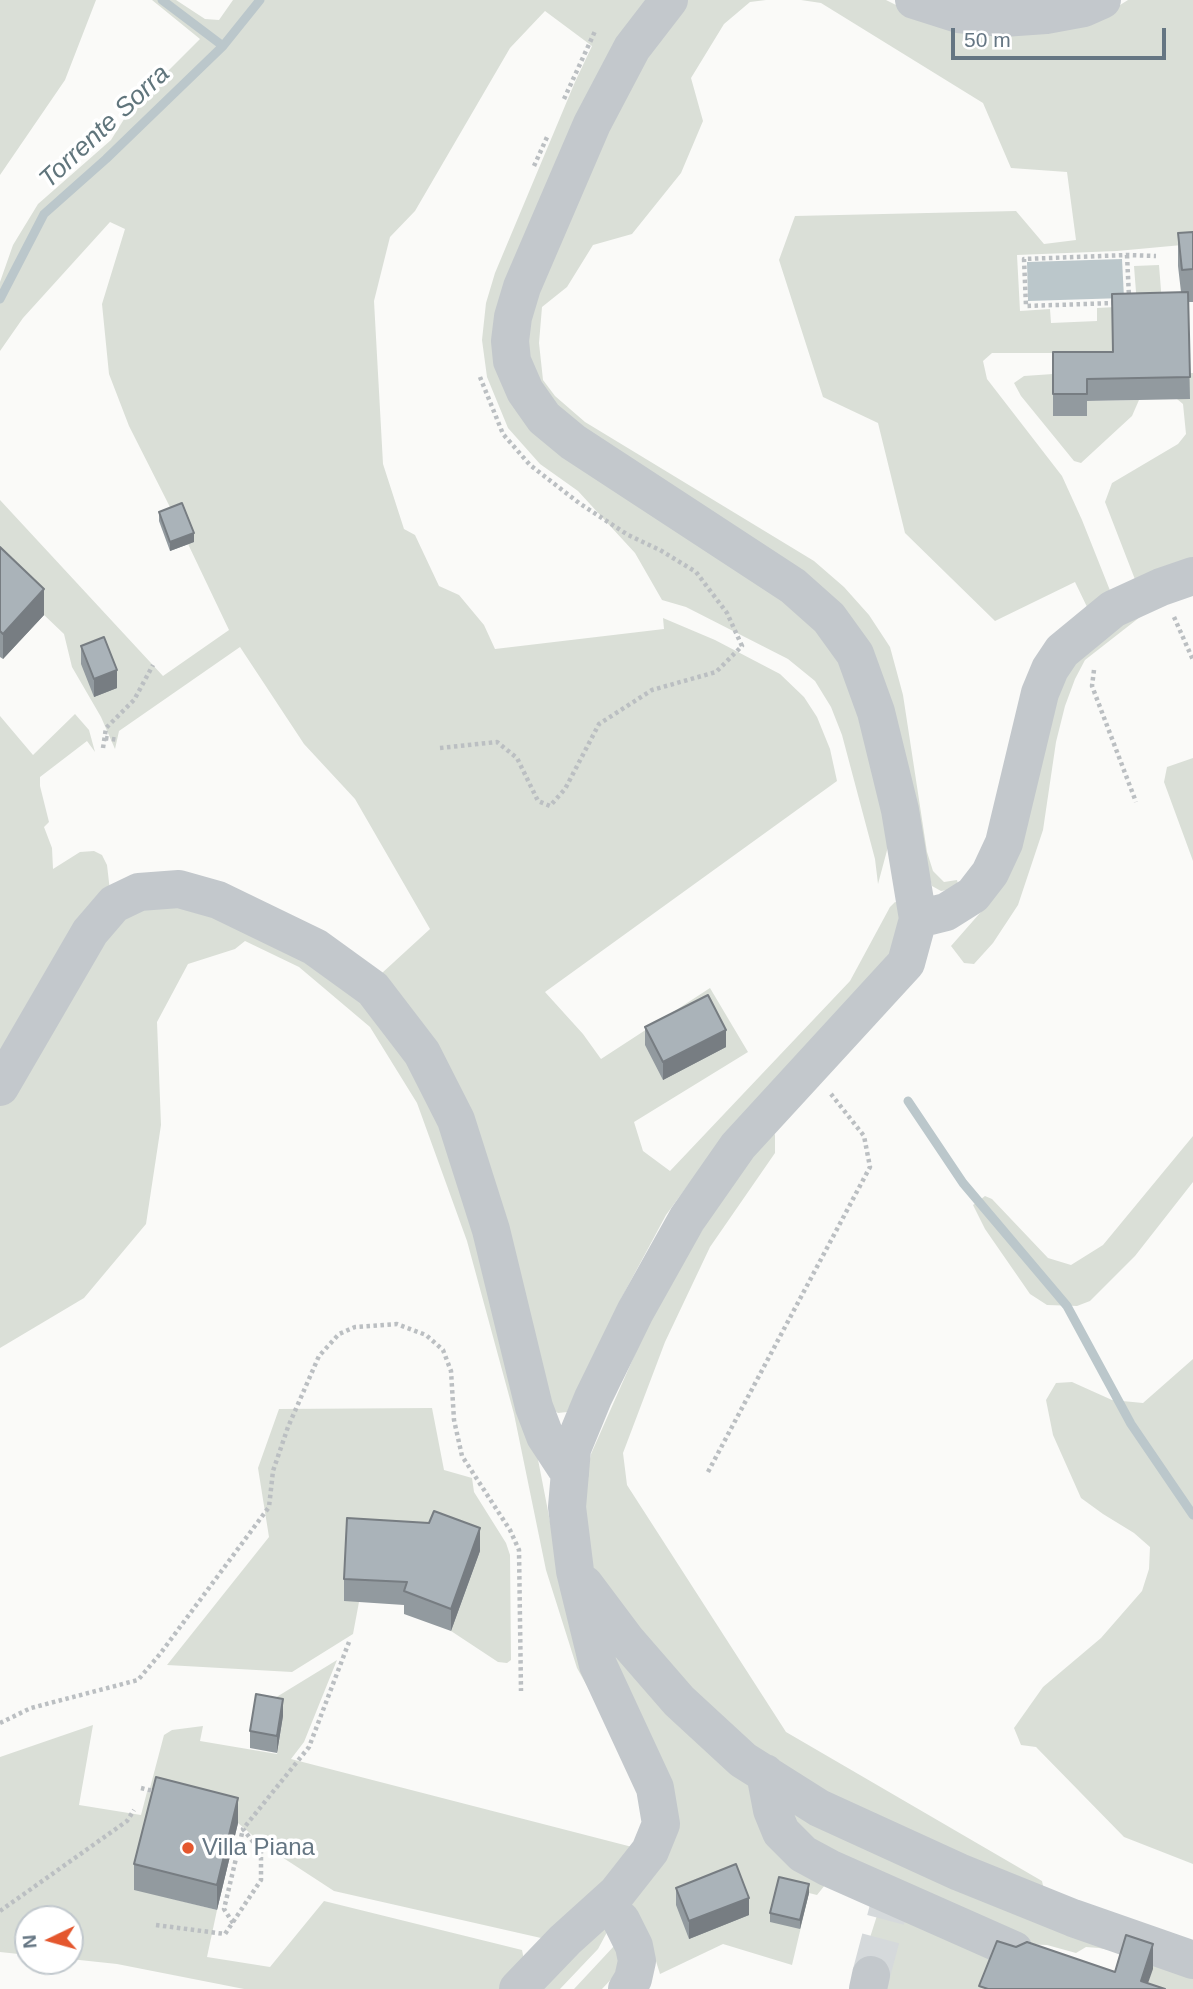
<!DOCTYPE html>
<style>
body{margin:0}
#map{position:relative;width:1193px;height:1989px;overflow:hidden;background:#fafaf8;font-family:Helvetica,sans-serif}
canvas{display:block}
.north{position:absolute;left:14px;top:1905px;width:70px;height:70px;box-sizing:border-box;background:#fff;border:2px solid #c1c8cd;border-radius:50%;rotate:265deg;font-size:19px;font-weight:700;line-height:28px;text-align:center;color:#657683}
.north::after{content:'';display:block;margin:auto;width:24px;height:32px;background:#e4572e;clip-path:polygon(50% 0,100% 100%,50% 72%,0 100%)}
.scale{position:absolute;left:951px;top:28px;width:215px;height:32px;box-sizing:border-box;border:4px solid #657683;border-top:0;padding-left:9px;font-size:21px;line-height:24px;white-space:nowrap;color:#657683;-webkit-text-stroke:5px #fff;paint-order:stroke}
</style>
<div id="map">
<canvas width="1193" height="1989"></canvas>
<div class="north">N</div>
<div class="scale">50 m</div>
</div>
<script>
const context = document.querySelector('canvas').getContext('2d');
context.lineJoin = 'round';
function fillPath(path, color) { context.fillStyle = color; context.fill(path, 'evenodd'); }
const poly = rows => new Path2D(rows.map(r => 'M' + r).join(''));
function strokePath(path, color, width, dash) { context.strokeStyle = color; context.lineWidth = width; context.lineCap = dash ? 'butt' : 'round'; context.setLineDash(dash || []); context.stroke(path); }
function drawText(font, color, halo, rows, align = 'center') {
  context.font = font + ' Helvetica,sans-serif'; context.lineWidth = 7; context.setLineDash([]); context.textBaseline = 'middle'; context.strokeStyle = halo; context.fillStyle = color; for (const [text, x, y, turn = 0] of rows) {
    context.save(); context.translate(x, y); context.rotate((+turn || 0) * Math.PI / 180); context.textAlign = isNaN(turn) ? turn : align; if (halo) context.strokeText(text, 0, 0); context.fillText(text, 0, 0); context.restore();
  }
}
const green = poly([
 [0,0,96,0,65,80,0,175],
 [152,0,176,0,205,19,219,20,233,0,649,0,499,361,817,628,842,657,893,828,878,884,875,859,842,735,831,707,815,681,788,659,686,607,662,600,635,553,578,491,540,464,508,428,487,377,482,340,486,303,495,273,575,82,592,46,545,11,510,48,415,211,390,237,374,301,383,464,404,529,415,535,439,586,459,595,484,625,495,649,664,629,663,618,715,640,780,674,804,697,817,717,830,749,837,781,545,992,583,1034,601,1059,710,988,748,1052,634,1122,643,1151,670,1171,850,981,890,907,895,902,900,903,897,945,688,1185,666,1215,622,1297,567,1412,558,1413,549,1407,382,973,430,929,355,799,304,744,240,647,119,731,115,749,101,717,72,667,64,634,0,573,0,500,163,676,229,630,188,544,194,542,174,515,129,426,109,374,102,304,125,229,110,222,23,318,0,351,0,282,13,245,38,204,111,140,131,108,200,39],
 [686,0,766,0,750,2,724,24,691,78,703,121,681,173,632,234,593,245,567,287,542,307,539,343,543,380,555,396,585,422,814,561,844,587,869,615,890,647,903,695,927,852,933,871,944,882,957,880,959,888,941,891,932,886,866,649,551,409,525,345,528,316,624,89],
 [801,0,886,0,916,15,1120,5,1128,0,1193,0,1193,244,1117,251,1017,255,1020,311,1050,309,1051,323,1097,321,1097,308,1116,307,1112,316,1113,353,992,353,983,361,987,379,1062,476,1082,520,1111,593,1089,611,1075,582,995,621,905,533,878,423,823,397,779,260,795,216,1016,211,1044,244,1076,240,1067,172,1011,168,983,103,821,3],
 [1159,265,1162,303,1137,305,1134,266],
 [1176,373,1193,373,1193,563,1136,582,1105,502,1112,483,1178,444,1186,434,1183,404,1177,399],
 [1053,374,1054,416,1087,416,1087,401,1139,400,1132,416,1081,463,1074,461,1021,396,1014,383,1024,376],
 [1140,617,1085,660,1075,679,1065,706,1056,742,1043,830,1018,905,993,943,974,964,964,963,951,946,987,905,1054,691,1100,631],
 [75,714,89,730,95,752,87,741,40,777,40,786,49,822,44,827,52,848,53,869,80,852,94,851,102,855,107,865,110,891,0,1073,0,716,33,755],
 [1193,758,1193,861,1164,782,1167,767],
 [138,901,220,914,367,998,449,1123,529,1413,560,1573,609,1725,577,1668,546,1570,514,1414,467,1241,417,1103,370,1027,299,967,245,941,235,949,188,964,157,1022,161,1125,146,1224,84,1298,0,1348,0,1106,102,941],
 [775,1134,775,1153,710,1247,665,1342,623,1453,627,1485,786,1732,1042,1881,1050,1919,1193,1968,1193,1989,1146,1989,1155,1960,1099,1948,1086,1947,1076,1953,1047,1945,1021,1944,829,1880,817,1895,809,1893,792,1965,723,1944,660,1974,650,1942,632,1925,630,1898,659,1858,610,1661,580,1508,591,1454,658,1302,753,1147],
 [1193,1136,1193,1182,1135,1256,1090,1301,1077,1306,1047,1305,1030,1294,985,1229,973,1205,985,1196,992,1199,1048,1258,1071,1265,1103,1245],
 [1193,1359,1193,1864,1124,1837,1036,1747,1021,1745,1014,1728,1043,1687,1101,1638,1142,1591,1149,1569,1150,1547,1134,1533,1103,1514,1081,1498,1053,1435,1046,1400,1056,1383,1072,1382,1112,1400,1143,1403],
 [432,1408,444,1470,472,1478,474,1492,506,1543,510,1555,511,1660,507,1663,498,1662,451,1631,480,1551,359,1602,353,1634,292,1672,167,1665,269,1537,258,1468,279,1409],
 [337,1660,304,1742,291,1759,636,1848,619,1869,541,1938,334,1891,265,1846,238,1823,162,1804,165,1791,150,1788,164,1735,172,1730,203,1726,200,1741,277,1754,283,1716,270,1701],
 [93,1725,79,1805,141,1815,147,1792,158,1794,134,1889,217,1910,207,1957,270,1967,324,1901,522,1950,524,1960,500,1989,244,1989,117,1964,70,1959,70,1919,28,1919,28,1955,0,1952,0,1757],
 [881,1903,1000,1958,988,1989,878,1989,859,1972],
 [613,1921,598,1949,560,1989,535,1989],
 [615,1945,621,1953,617,1973,602,1989,574,1989]
]);
const water = poly([
 [1122,259,1124,298,1028,301,1027,262]
]);
const stream = poly([
 [162,0,223,46],
 [0,299,44,214,106,159,223,46,260,0],
 [908,1101,963,1183,1067,1306,1131,1424,1193,1515]
]);
const minorTunnel = poly([
 [871,1975,889,1907]
]);
const path = poly([
 [564,99,596,29],
 [534,166,548,135],
 [1127,255,1129,297],
 [1115,303,1026,306,1024,259,1127,255,1156,256],
 [1174,617,1193,660],
 [1094,670,1092,686,1136,802],
 [105,738,118,740],
 [103,748,106,728,134,700,153,665],
 [440,748,497,742,517,758,538,801,550,806,565,789,599,724,652,690,716,672,742,646,727,613,696,572,660,550,628,535,579,503,530,465,503,434,480,377],
 [708,1472,870,1167,864,1136,831,1094],
 [0,1723,31,1708,138,1680,160,1654,269,1507,273,1471,288,1427,319,1356,339,1334,355,1327,397,1324,426,1335,443,1350,451,1371,454,1420,462,1456,510,1530,519,1550,521,1691],
 [141,1788,157,1792],
 [0,1911,127,1821,134,1810],
 [233,1923,224,1909,243,1829],
 [156,1925,225,1934,261,1880,261,1852,243,1829,309,1747,349,1642]
]);
const minor = poly([
 [914,0,958,14,1003,18,1046,15,1084,8,1102,0],
 [918,919,946,912,973,895,990,873,1004,843,1040,693,1050,669,1062,651,1113,609,1161,587,1193,576],
 [0,1087,90,932,114,904,139,892,179,889,218,900,315,947,373,989,422,1053,456,1120,491,1230,534,1407,545,1436,570,1474],
 [584,1584,626,1640,679,1701,743,1760,819,1808,959,1872,1073,1918,1193,1960],
 [765,1773,772,1810,781,1832,803,1854,829,1868,1014,1950],
 [621,1920,634,1946,637,1961,633,1979,627,1989],
 [518,1989,565,1940,617,1893,650,1851,661,1824,655,1788,598,1665,575,1571,567,1507,572,1449,593,1398,635,1312,687,1219,738,1146,906,963,918,919,900,810,876,712,855,654,829,618,793,586,573,442,544,418,525,391,512,361,510,341,513,317,522,287,592,124,632,48,669,0],
 [868,1989,871,1975]
]);
const wall = poly([
 [1193,232,1193,302,1188,302,1190,399,1087,401,1087,416,1053,416,1053,352,1113,352,1181,292,1178,266,1178,233],
 [159,512,194,542,170,551,159,521],
 [0,547,44,615,3,659,0,657],
 [81,646,117,688,94,697,81,664],
 [645,1027,726,1047,663,1080,645,1045],
 [480,1551,451,1631,404,1614,404,1605,344,1601,344,1579],
 [283,1716,277,1753,250,1748,250,1731],
 [238,1823,217,1910,134,1890,134,1864],
 [676,1888,749,1915,689,1939,676,1905],
 [809,1893,800,1929,770,1922,770,1913]
]);
const shadedWall = poly([
 [194,533,194,542,170,551,170,542],
 [44,589,44,615,3,659,3,634],
 [117,670,117,688,94,697,94,679],
 [726,1030,726,1047,663,1080,663,1062],
 [480,1528,480,1551,451,1631,451,1609],
 [283,1699,283,1716,277,1753,277,1736],
 [238,1798,238,1823,217,1910,217,1885],
 [809,1884,809,1893,800,1929,800,1920],
 [749,1898,749,1915,689,1939,689,1921],
 [1153,1944,1153,1969,1146,1989,1141,1981]
]);
const building = poly([
 [1193,232,1193,269,1182,270,1178,233,1193,232],
 [1188,292,1190,377,1087,379,1087,394,1053,394,1053,352,1113,352,1112,294,1188,292],
 [182,503,194,533,170,542,159,512,182,503],
 [0,547,44,589,3,634,0,631,0,547],
 [104,637,117,670,94,679,81,646,104,637],
 [708,995,726,1030,663,1062,645,1027,708,995],
 [434,1511,480,1528,451,1609,404,1591,407,1582,344,1579,347,1518,429,1523,434,1511],
 [256,1694,283,1699,277,1736,250,1731,256,1694],
 [156,1777,238,1798,217,1885,134,1864,156,1777],
 [736,1864,749,1898,689,1921,676,1888,736,1864],
 [779,1877,809,1884,800,1920,770,1913,779,1877],
 [1126,1935,1153,1944,1141,1981,1165,1989,988,1989,979,1986,997,1941,1016,1947,1027,1942,1115,1972,1126,1935]
]);
const markers = [
 [188,1848,7,"#e4572e"]
];
const poiNames = [
 ["Villa Piana",202,1848]
];
const waterNames = [
 ["Torrente Sorra",105,127,-43]
];
fillPath(green, '#dadfd7');
fillPath(water, '#bbc7cb');
strokePath(stream, '#bbc7cb', 9);
strokePath(minorTunnel, '#d5d9db', 38, [38, 19]);
strokePath(path, '#bbbfc2', 4.5, [3.5, 3.5]);
strokePath(minor, '#c3c8cc', 38);
fillPath(wall, '#929a9f');
fillPath(shadedWall, '#777d82');
fillPath(building, '#aab3b9');
strokePath(building, '#777d82', 2);
for (const [x, y, r, color] of markers) { const dot = new Path2D(); dot.arc(x, y, r, 0, 2 * Math.PI); context.fillStyle = color; context.fill(dot); strokePath(dot, '#fff', 2.5); }
drawText('24px', '#657683', '#fff', poiNames, 'left');
drawText('italic 26px', '#60757c', '#fff', waterNames);
</script>
